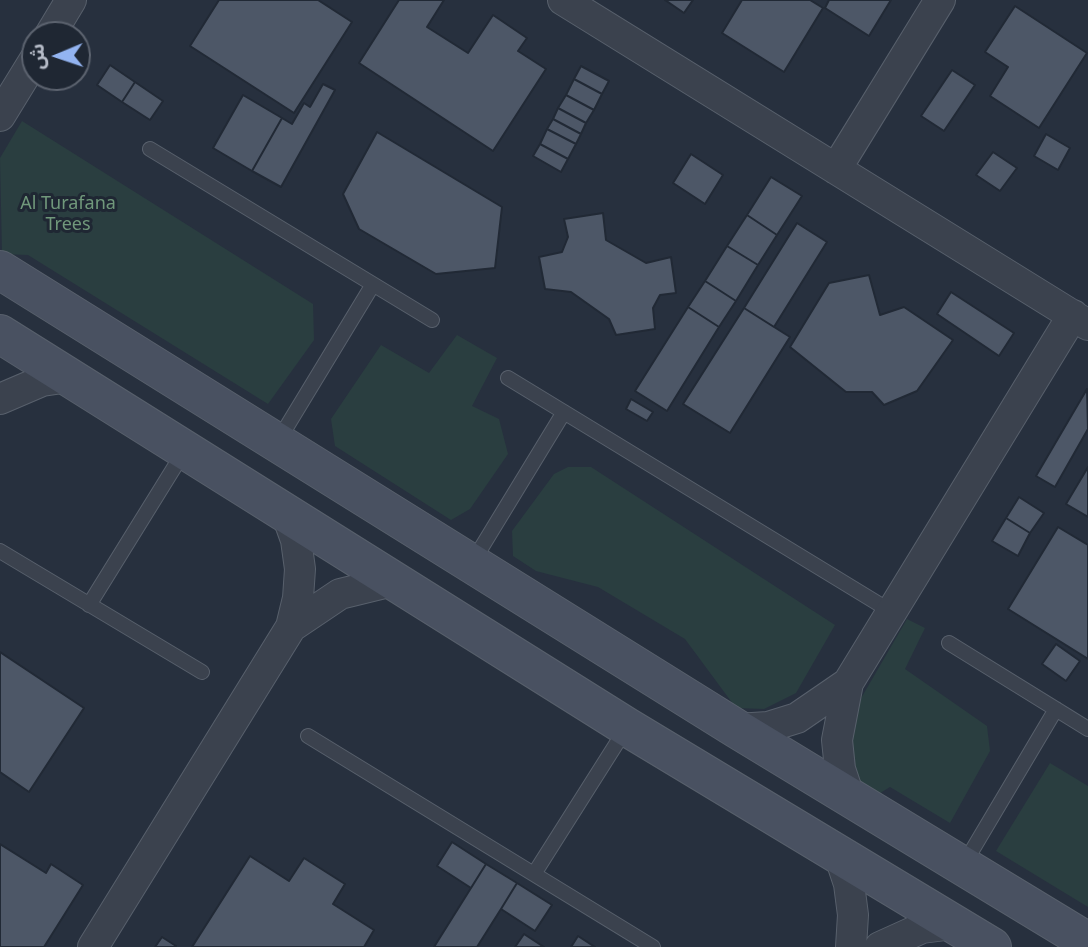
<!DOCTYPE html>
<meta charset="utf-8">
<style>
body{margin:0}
#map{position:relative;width:1088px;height:947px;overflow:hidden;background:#27303e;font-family:"Noto Sans","Noto Sans Arabic",sans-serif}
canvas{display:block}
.north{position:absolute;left:21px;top:21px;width:70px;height:70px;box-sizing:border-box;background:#1f2733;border:2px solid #5c636f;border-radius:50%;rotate:268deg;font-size:19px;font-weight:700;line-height:28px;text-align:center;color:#b7bdc9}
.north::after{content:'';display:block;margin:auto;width:24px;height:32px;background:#93b4f1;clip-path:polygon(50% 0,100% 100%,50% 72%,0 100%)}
</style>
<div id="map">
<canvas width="1088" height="947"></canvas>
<div class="north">ش</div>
</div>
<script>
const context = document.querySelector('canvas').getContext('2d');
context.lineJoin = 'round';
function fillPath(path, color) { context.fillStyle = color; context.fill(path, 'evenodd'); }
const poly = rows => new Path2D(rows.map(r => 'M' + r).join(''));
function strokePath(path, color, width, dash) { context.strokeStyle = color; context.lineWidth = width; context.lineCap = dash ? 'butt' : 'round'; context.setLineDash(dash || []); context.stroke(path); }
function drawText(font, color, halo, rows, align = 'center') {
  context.font = font + ' "Noto Sans",sans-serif'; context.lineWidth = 6; context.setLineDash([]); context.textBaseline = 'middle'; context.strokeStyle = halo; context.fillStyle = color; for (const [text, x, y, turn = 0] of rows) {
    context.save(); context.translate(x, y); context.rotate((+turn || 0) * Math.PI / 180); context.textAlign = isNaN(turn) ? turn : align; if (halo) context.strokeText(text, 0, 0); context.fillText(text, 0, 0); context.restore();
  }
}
const green = poly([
 [22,121,313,304,314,340,268,404,28,255,2,254,0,158],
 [457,335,497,358,472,406,499,419,508,454,470,509,451,520,335,446,331,419,381,345,429,373],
 [568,467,591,467,835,625,796,693,764,709,736,708,685,639,598,587,536,571,513,556,512,531,554,474],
 [907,619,925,628,905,669,987,726,990,751,950,823,890,787,877,795,858,786,847,749,849,719],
 [1050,763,1088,786,1088,907,996,851]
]);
const building = poly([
 [219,0,318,0,352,22,294,113,190,46,219,0],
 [399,0,444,0,427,27,468,53,493,15,527,38,518,51,546,69,493,151,359,63,399,0],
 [665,0,693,0,684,13,665,0],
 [742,0,810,0,823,8,784,72,722,33,742,0],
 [829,0,891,0,869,36,825,8,829,0],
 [1015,6,1087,53,1039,128,990,96,1008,67,985,52,1015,6],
 [110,65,135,82,122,102,97,85,110,65],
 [581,66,609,81,602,94,574,79,581,66],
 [952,70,975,85,944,131,921,116,952,70],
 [574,79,602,94,594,110,566,95,574,79],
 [135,82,163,101,150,120,122,102,135,82],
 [323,84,335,90,281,187,252,171,282,118,292,124,304,103,310,107,323,84],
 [243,95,282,118,252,171,213,148,243,95],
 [566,95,594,110,586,123,558,108,566,95],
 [558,108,586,123,581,134,553,119,558,108],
 [553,119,581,134,576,144,547,129,553,119],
 [547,129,576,144,568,159,540,144,547,129],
 [377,132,502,207,495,268,436,274,359,229,343,194,377,132],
 [1046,134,1070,148,1058,170,1034,156,1046,134],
 [540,144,568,159,561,172,533,156,540,144],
 [993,152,1017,168,1000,191,976,175,993,152],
 [691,154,723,175,705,204,673,183,691,154],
 [771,177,802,196,777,235,747,215,771,177],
 [603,213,606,240,646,263,671,257,676,293,660,295,653,308,655,329,616,335,609,319,571,292,545,289,539,257,562,252,568,237,564,219,603,213],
 [747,215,777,235,758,265,727,246,747,215],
 [797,223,827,242,774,327,744,308,797,223],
 [727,246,758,265,736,301,705,281,727,246],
 [869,275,880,315,904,307,953,340,917,391,884,405,872,392,846,392,790,347,829,283,869,275],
 [705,281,736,301,719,327,688,307,705,281],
 [951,292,1014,333,999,356,937,314,951,292],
 [688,307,719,327,667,411,635,391,688,307],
 [744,308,790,337,730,433,683,404,744,308],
 [1087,389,1088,429,1055,487,1036,476,1087,389],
 [631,399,653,412,647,421,626,409,631,399],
 [1088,467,1088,517,1066,504,1088,467],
 [1019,497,1044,513,1030,533,1006,518,1019,497],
 [1006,518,1030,533,1018,556,992,541,1006,518],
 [1058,527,1088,545,1088,659,1008,609,1058,527],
 [1056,644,1080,661,1066,681,1042,664,1056,644],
 [0,652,84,708,29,792,0,772,0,652],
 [452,842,486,864,471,888,437,866,452,842],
 [0,844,46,873,51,864,83,885,44,947,0,947,0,844],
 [250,856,289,881,304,858,345,884,333,904,374,930,364,947,192,947,250,856],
 [486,864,517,883,501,909,477,947,434,947,486,864],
 [517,883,552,905,535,931,501,909,517,883],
 [524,934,544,947,515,947,524,934],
 [578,936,595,947,571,947,578,936],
 [162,937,176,946,175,947,155,947,162,937]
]);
const lane = poly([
 [150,149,432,320],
 [508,378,892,612],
 [278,441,372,286],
 [0,551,202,672],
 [472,563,564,412],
 [89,605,185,450],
 [949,643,1088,729],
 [308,736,653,947],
 [964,864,1056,709],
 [534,874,627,727]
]);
const street = poly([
 [563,0,1088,325],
 [50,35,71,0],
 [0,116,35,59],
 [836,169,940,0],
 [0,399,42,381,69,377],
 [291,627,340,594,397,580],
 [737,729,768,727,797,718,848,683],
 [849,796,840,769,837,740,848,683,1073,315],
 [839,854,849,884,853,915,851,947],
 [93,947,291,627,298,598,300,569,296,540,286,512],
 [880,947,922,928,953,924]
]);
const secondary = poly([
 [0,270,737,729,1088,942],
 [0,334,627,727,992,947]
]);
const parkNames = [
 ["Al Turafana",68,204],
 ["Trees",68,225]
];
fillPath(green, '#2a3e40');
fillPath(building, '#4d5767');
strokePath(building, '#212935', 2);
strokePath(lane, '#58606c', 16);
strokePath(street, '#58606c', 32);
strokePath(secondary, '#58606c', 40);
strokePath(lane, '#3b424e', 14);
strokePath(street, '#3b424e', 30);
strokePath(secondary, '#495161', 38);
drawText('18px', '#70987b', '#1f2733', parkNames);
</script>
